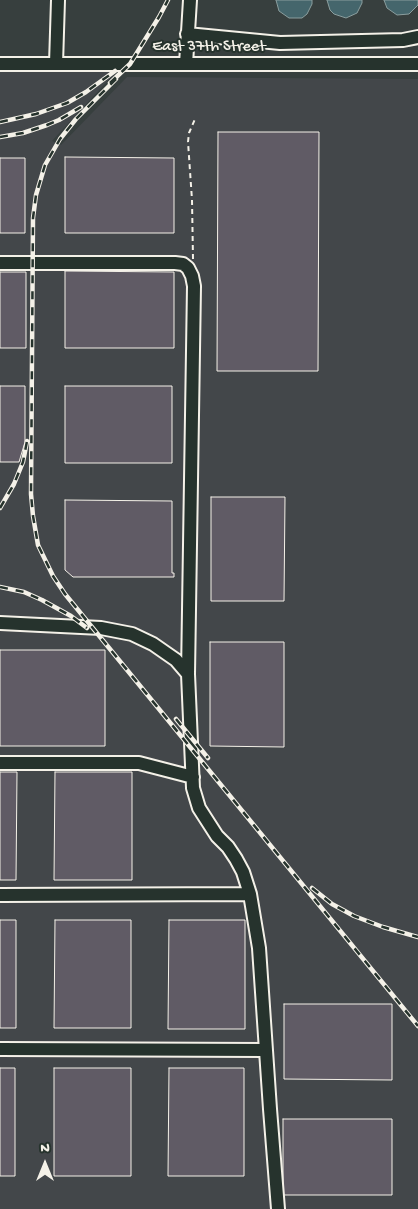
<!DOCTYPE html>
<style>
body{margin:0}
#map{position:relative;width:418px;height:1209px;overflow:hidden;background:#373f3e;font-family:"Gochi Hand",sans-serif}
canvas{display:block}
.north{position:absolute;left:20px;top:1139px;width:50px;height:50px;-webkit-text-stroke:4px #26332d;paint-order:stroke;rotate:0deg;font-size:14px;font-weight:700;line-height:20px;text-align:center;color:#f4f1e8}
.north::after{content:'';display:block;margin:auto;width:18px;height:22px;background:#f4f1e8;clip-path:polygon(50% 0,100% 100%,50% 72%,0 100%)}
</style>
<div id="map">
<canvas width="418" height="1209"></canvas>
<div class="north">N</div>
</div>
<script>
const context = document.querySelector('canvas').getContext('2d');
context.lineJoin = 'round';
function fillPath(path, color) { context.fillStyle = color; context.fill(path, 'evenodd'); }
const poly = rows => new Path2D(rows.map(r => 'M' + r).join(''));
function strokePath(path, color, width, dash) { context.strokeStyle = color; context.lineWidth = width; context.lineCap = dash ? 'butt' : 'round'; context.setLineDash(dash || []); context.stroke(path); }
function drawText(font, color, halo, rows, align = 'center') {
  context.font = font + ' "Gochi Hand",sans-serif'; context.lineWidth = 4; context.setLineDash([]); context.textBaseline = 'middle'; context.strokeStyle = halo; context.fillStyle = color; for (const [text, x, y, turn = 0] of rows) {
    context.save(); context.translate(x, y); context.rotate((+turn || 0) * Math.PI / 180); context.textAlign = isNaN(turn) ? turn : align; if (halo) context.strokeText(text, 0, 0); context.fillText(text, 0, 0); context.restore();
  }
}
const built = poly([
 [0,65,107,65,115,73,52,141,61,145,127,77,418,79,418,1209,0,1209]
]);
const water = poly([
 [276,0,312,0,312,4,307,14,302,18,289,18,279,11,276,0],
 [327,0,362,0,362,3,357,13,346,18,334,14,330,10,327,0],
 [384,0,418,0,418,5,409,14,397,15,387,8,384,0]
]);
const building = poly([
 [218,132,319,132,318,371,217,371,218,132],
 [65,157,174,158,174,233,65,233,65,157],
 [0,158,25,158,25,233,0,233,0,158],
 [65,271,174,272,174,348,65,348,65,271],
 [0,272,26,272,26,348,0,348,0,272],
 [0,386,25,386,25,442,19,462,0,462,0,386],
 [65,386,172,386,172,463,65,463,65,386],
 [211,497,285,497,284,601,211,601,211,497],
 [65,500,172,501,172,573,174,573,174,577,73,577,65,570,65,500],
 [210,642,284,642,284,747,210,746,210,642],
 [0,650,105,650,105,746,0,746,0,650],
 [0,772,17,772,16,880,0,880,0,772],
 [55,772,132,772,132,880,54,880,55,772],
 [0,920,16,920,16,1028,0,1028,0,920],
 [55,920,131,920,131,1028,54,1028,55,920],
 [169,920,245,920,245,1029,168,1029,169,920],
 [284,1004,392,1004,392,1080,284,1079,284,1004],
 [0,1068,15,1068,15,1176,0,1176,0,1068],
 [54,1068,131,1068,131,1176,54,1176,54,1068],
 [169,1068,244,1068,244,1176,168,1176,169,1068],
 [283,1119,392,1119,392,1195,283,1195,283,1119]
]);
const path = poly([
 [193,259,192,200,188,142,189,133,195,119]
]);
const minor = poly([
 [187,34,280,43,403,40,418,37],
 [0,64,418,64],
 [56,64,58,0],
 [186,64,190,0],
 [0,263,175,263,183,264,188,268,192,276,194,286,188,674,193,788,199,808,217,836,228,847,236,859,243,872,250,894,259,948,270,1109,278,1209],
 [0,623,101,628,132,634,153,644,176,660,188,674],
 [0,763,139,763,193,777],
 [0,895,250,894],
 [0,1049,266,1050]
]);
const rail = poly([
 [116,79,76,119,60,139,45,165,36,195,33,218,31,494,33,516,38,545,53,576,65,594,418,1026],
 [110,83,130,64,159,17,168,0],
 [0,122,36,114,67,103,86,92,115,71],
 [0,137,23,133,47,125,59,120,81,107],
 [0,508,14,484,23,462,27,441],
 [0,587,24,592,42,600,71,616,87,628],
 [176,719,208,758],
 [312,888,332,904,354,916,383,927,418,937]
]);
const streetNames = [
 ["East 37th Street",209,48]
];
fillPath(built, '#43474a');
fillPath(water, '#45666c');
strokePath(water, '#8b9e9e', 1);
fillPath(building, '#605b65');
strokePath(building, '#f4f1e8', 1);
strokePath(minor, '#f4f1e8', 16);
strokePath(path, '#f4f1e8', 2, [5, 4]);
strokePath(minor, '#26332d', 12);
strokePath(rail, '#f4f1e8', 4.5);
strokePath(rail, '#26332d', 2.5, [8]);
drawText('16px', '#f4f1e8', '#26332d', streetNames);
</script>
